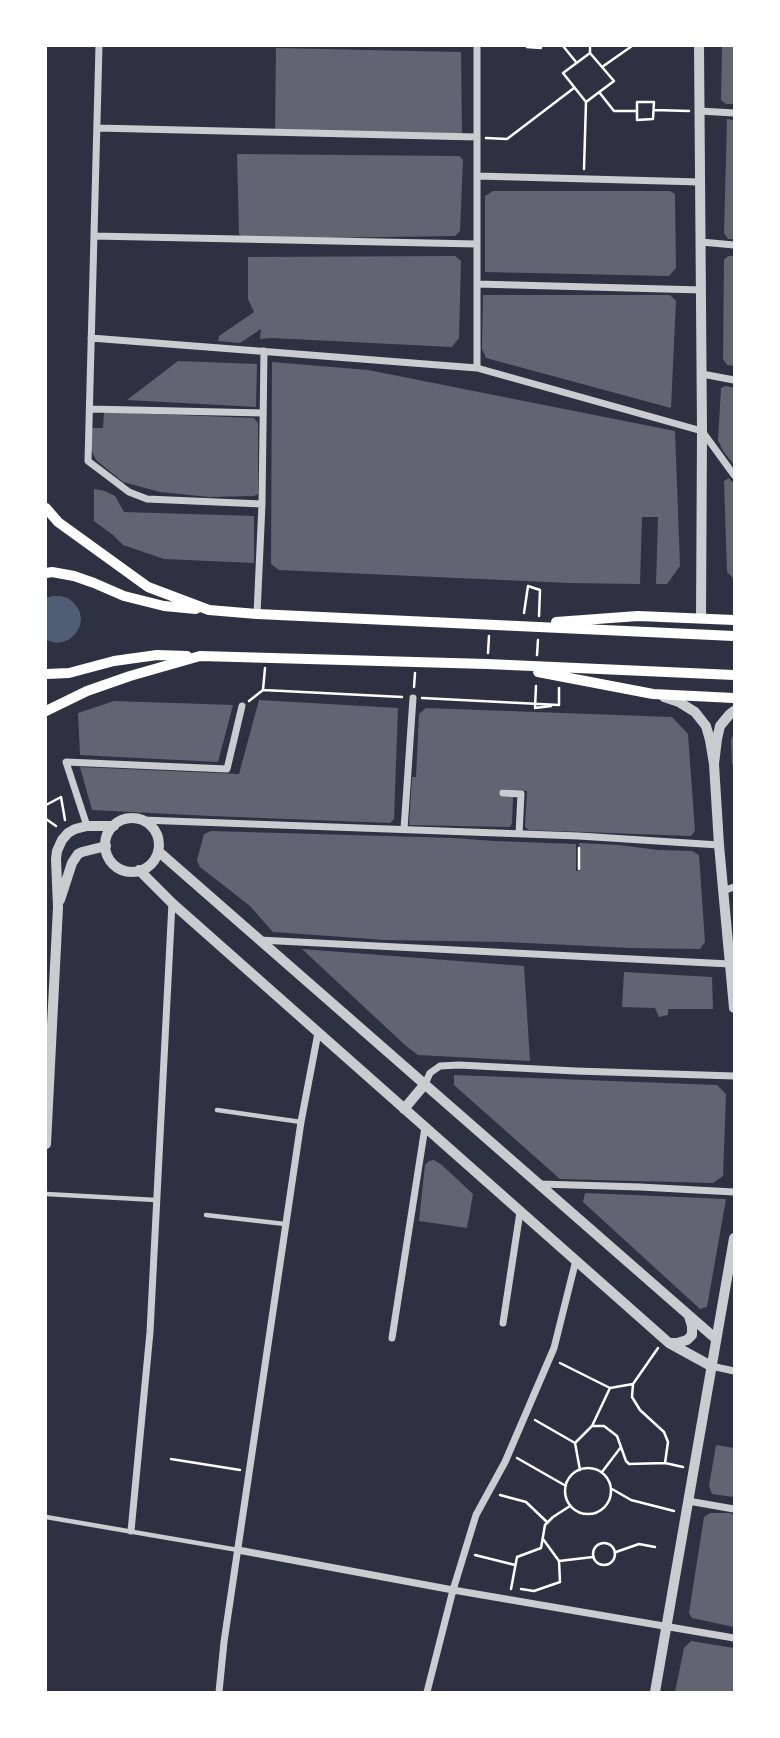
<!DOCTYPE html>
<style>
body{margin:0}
#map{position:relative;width:780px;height:1738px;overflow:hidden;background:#2d3142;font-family:Literata,serif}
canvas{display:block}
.frame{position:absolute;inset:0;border:47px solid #fff;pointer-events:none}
</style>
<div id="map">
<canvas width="780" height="1738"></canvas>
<div class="frame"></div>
</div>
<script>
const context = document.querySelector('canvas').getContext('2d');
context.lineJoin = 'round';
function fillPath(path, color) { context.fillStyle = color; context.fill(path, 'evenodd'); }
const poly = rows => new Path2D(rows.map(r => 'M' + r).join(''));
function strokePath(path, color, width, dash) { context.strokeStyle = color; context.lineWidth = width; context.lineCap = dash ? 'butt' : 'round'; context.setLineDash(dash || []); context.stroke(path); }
const water = poly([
 [52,596,60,596,68,598,74,603,79,610,81,618,80,626,76,633,70,639,63,642,56,643,46,640,46,598]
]);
const building = poly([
 [722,46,734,46,734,104,726,104,721,100],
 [276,48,461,52,462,133,275,132],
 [727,119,734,120,734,239,728,239,724,233],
 [237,154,459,156,463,160,460,231,455,236,244,239,239,234],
 [493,191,670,191,675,194,676,268,669,276,485,272,485,196],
 [455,256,461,261,459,338,452,347,271,338,260,339,261,329,240,343,218,341,219,336,254,312,248,299,248,257],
 [728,256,734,256,734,366,727,365,723,359,724,260],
 [483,295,670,295,676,301,671,408,486,358,482,349],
 [178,361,257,364,256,407,127,400],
 [272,362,368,370,675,431,680,566,667,584,656,584,658,517,642,517,640,584,569,583,279,570,271,564],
 [726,386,734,388,734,465,723,451,718,440,721,388],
 [104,412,254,418,258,423,258,494,254,496,209,497,160,492,123,482,96,460,89,445,91,428,103,428],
 [729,478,734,484,734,579,727,572,724,481],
 [94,489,105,491,115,496,124,512,254,516,254,563,164,559,123,545,113,535,94,521],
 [259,700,398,708,394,819,390,823,211,816,92,810,80,767,239,774],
 [114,701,233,705,218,762,80,755,78,713],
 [426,708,672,717,688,734,695,831,691,836,529,830,525,827,527,791,502,789,502,796,513,797,512,823,510,827,409,825,412,777,416,777,419,714],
 [734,733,734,764,732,764,731,740],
 [211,831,454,838,494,841,576,844,576,871,580,871,579,843,619,845,658,850,692,851,699,855,705,942,700,949,630,948,506,942,385,940,273,932,250,906,200,867,197,860,204,834],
 [302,949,524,966,530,1061,418,1055,406,1046],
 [624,972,712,977,713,1009,668,1009,668,1015,659,1017,655,1008,622,1007],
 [454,1075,717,1085,726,1094,723,1176,713,1183,560,1179,454,1085],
 [434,1160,442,1165,473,1194,467,1228,419,1221,425,1165,429,1161],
 [585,1193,726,1199,707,1307,700,1309,583,1202],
 [716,1445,734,1448,734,1497,712,1494,709,1486],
 [710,1513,731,1513,734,1517,734,1627,692,1618,689,1613,704,1517],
 [691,1641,734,1648,734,1692,675,1692,684,1648]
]);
const path = poly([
 [527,46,527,47,541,48,541,46],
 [563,46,576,62],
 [590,53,563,73,586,102,614,81,590,53,590,46],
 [602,67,632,46],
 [599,92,614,111,636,111],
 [637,102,654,102,653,119,637,120,637,102],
 [654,110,689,111],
 [486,138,507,139,574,88],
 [584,169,586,102],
 [524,613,528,586,540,590,539,616],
 [488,653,489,636],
 [537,655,538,640],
 [536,686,535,708,551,706],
 [414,687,415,673],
 [559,688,559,705],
 [263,690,402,697],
 [422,698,559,705],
 [249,701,263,690,265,668],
 [46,805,61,797,65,820],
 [46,819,56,826],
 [579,869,579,848],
 [658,1348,633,1384,632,1397,640,1410,664,1432,668,1442,665,1463],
 [560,1363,610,1388],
 [535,1420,575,1443,580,1470],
 [592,1426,610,1388,633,1384],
 [575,1443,592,1426,604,1426,617,1436,626,1461,629,1464,665,1463,683,1467],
 [517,1458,566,1486],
 [171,1459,240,1470],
 '565 1491a23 23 0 1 1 46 0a23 23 0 1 1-46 0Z',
 [602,1472,621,1447],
 [612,1489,631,1500,674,1511],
 [500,1495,526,1502,547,1522],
 '593 1554a11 11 0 1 1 22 0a11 11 0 1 1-22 0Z',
 [616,1552,639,1544,655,1547],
 [475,1555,515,1565],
 [559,1561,593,1557],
 [511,1589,517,1557,541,1548,545,1525,553,1517,570,1506],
 [521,1589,534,1591,560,1582,559,1561,543,1539]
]);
const service = poly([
 [217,1110,301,1122],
 [46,1194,156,1200],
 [206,1215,285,1224],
 [46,1517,238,1550]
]);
const minor = poly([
 [99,46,88,461,129,492,147,499,262,504],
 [477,46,477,368],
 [700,111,734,113],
 [97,128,477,137],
 [477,176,700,182],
 [94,236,477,244],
 [701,242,734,245],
 [477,284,702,290],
 [91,338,477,368,702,431,734,475],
 [702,374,734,380],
 [90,409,263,413],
 [257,614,262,504,264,351],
 [503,793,521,794,519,834],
 [142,820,579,836,719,845],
 [87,826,66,762,227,769,242,706],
 [404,829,413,698],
 [723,891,734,887],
 [259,940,730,964],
 [425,1084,430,1073,440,1066,459,1065,576,1071,734,1076],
 [539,1184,640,1187,734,1192],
 [503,1323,520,1212],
 [392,1338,425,1127],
 [711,1366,734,1371],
 [688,1501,734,1509],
 [131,1531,150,1332,172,903],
 [238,1550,453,1590,734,1638],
 [219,1692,224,1642,301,1122,318,1033],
 [427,1692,453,1590,476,1515,505,1462,554,1348,576,1260]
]);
const tertiary = poly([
 [699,46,702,431,701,618],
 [664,697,679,702,695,712,706,726,710,740,714,764,717,739,720,726,729,715,734,711],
 [714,764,719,845,734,1008],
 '105 845a27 27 0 1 1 54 0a27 27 0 1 1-54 0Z',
 [158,851,716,1339],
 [139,870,172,903,669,1343,711,1366],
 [60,900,72,863,78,854,82,852,106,846],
 [404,1109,425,1084],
 [46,1144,58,907,56,859,57,851,62,840,68,833,75,829,87,826,114,826],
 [669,1343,677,1343,687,1340,692,1335,692,1326,689,1316],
 [655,1692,734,1238]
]);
const secondary = poly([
 [46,508,58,522,148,587,209,610,257,614,734,636],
 [46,573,52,572,74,576,94,583,124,596,164,606,196,609],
 [556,622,638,616,734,620],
 [538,672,653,694,734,698],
 [46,674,69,673,114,661,157,655,187,656],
 [46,711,87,691,130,676,200,656,487,664,734,675]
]);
fillPath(water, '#4f5d75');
fillPath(building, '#626471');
strokePath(path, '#fff', 2.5);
strokePath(service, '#caccd0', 4.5);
strokePath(minor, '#caccd0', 7);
strokePath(tertiary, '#caccd0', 10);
strokePath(secondary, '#fff', 10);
</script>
